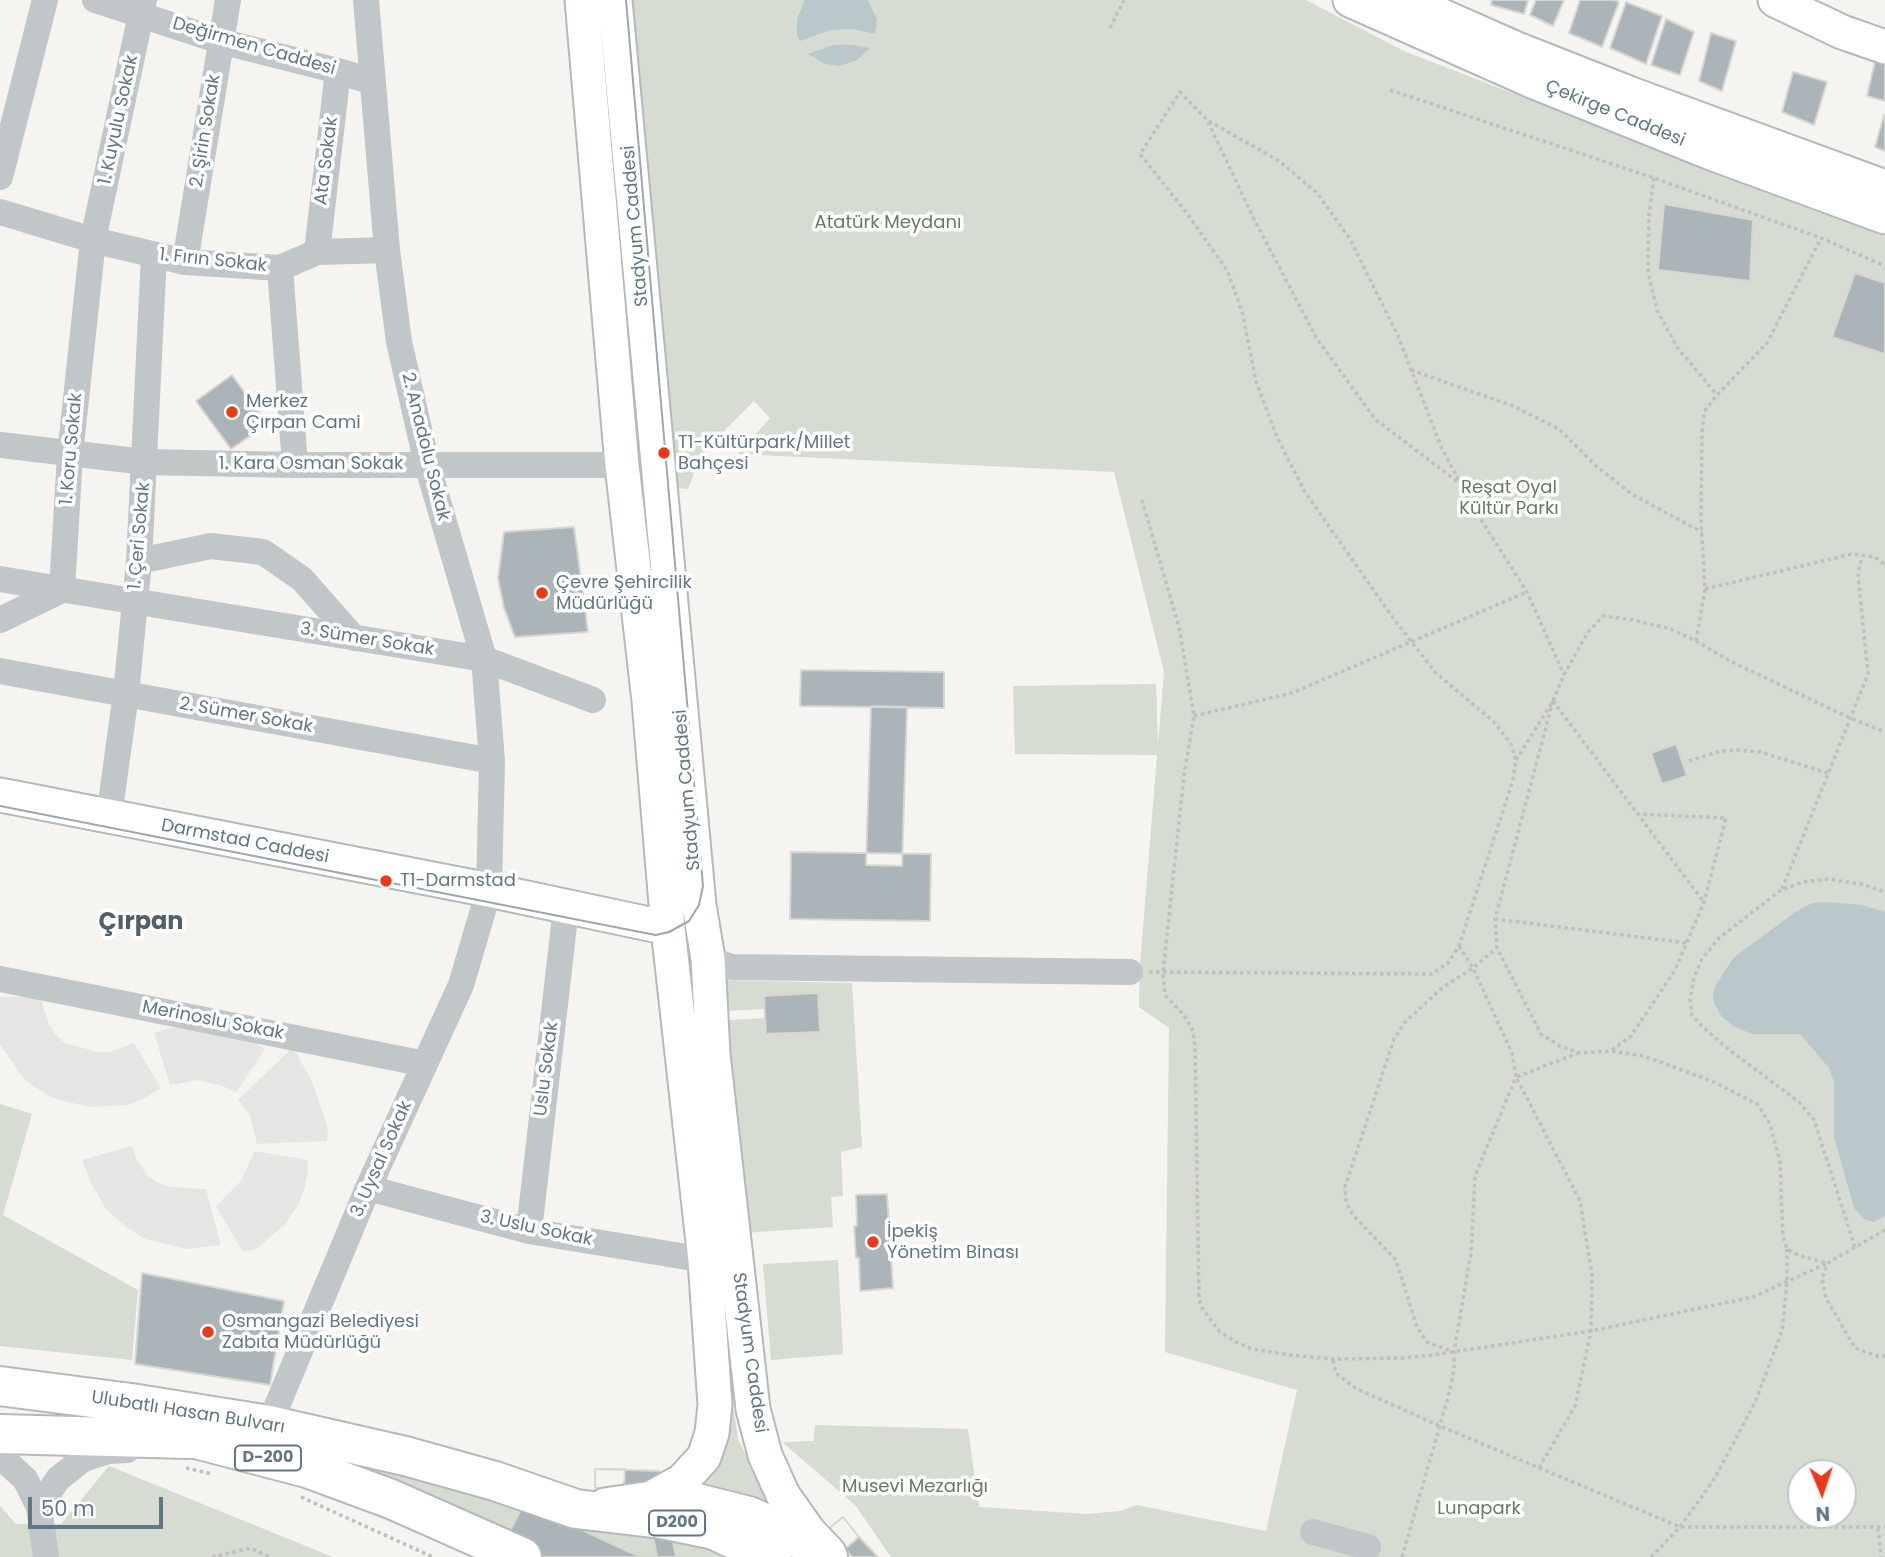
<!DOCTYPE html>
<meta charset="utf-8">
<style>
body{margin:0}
#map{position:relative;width:1885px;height:1557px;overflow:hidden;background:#f5f4f0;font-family:Poppins,sans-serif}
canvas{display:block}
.north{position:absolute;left:1787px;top:1459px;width:70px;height:70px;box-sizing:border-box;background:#fff;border:2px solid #c0c9cd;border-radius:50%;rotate:178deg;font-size:19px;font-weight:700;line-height:28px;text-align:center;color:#627783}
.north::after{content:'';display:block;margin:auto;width:24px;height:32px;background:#ec3918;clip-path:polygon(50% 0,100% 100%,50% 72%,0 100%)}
.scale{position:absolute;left:28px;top:1497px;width:135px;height:32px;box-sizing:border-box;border:4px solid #627783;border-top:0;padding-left:9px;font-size:21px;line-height:24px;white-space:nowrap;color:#627783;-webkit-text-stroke:5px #fff;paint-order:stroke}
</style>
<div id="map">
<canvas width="1885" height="1557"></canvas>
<div class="north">N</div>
<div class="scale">50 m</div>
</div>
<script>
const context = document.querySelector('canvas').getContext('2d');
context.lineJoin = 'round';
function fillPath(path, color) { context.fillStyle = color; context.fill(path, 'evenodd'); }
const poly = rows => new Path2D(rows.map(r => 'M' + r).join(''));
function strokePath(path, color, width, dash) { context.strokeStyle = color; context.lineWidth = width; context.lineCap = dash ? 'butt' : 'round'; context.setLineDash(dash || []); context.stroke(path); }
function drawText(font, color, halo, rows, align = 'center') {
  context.font = font + ' Poppins,sans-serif'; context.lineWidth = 7; context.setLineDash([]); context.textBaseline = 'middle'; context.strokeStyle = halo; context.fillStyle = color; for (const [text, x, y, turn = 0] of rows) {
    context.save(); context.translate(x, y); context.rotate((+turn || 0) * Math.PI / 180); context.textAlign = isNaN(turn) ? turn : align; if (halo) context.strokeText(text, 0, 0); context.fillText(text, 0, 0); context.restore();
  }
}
const built = poly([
 [40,996,49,1024,55,1034,65,1043,98,1052,109,1052,134,1043,161,1088,143,1099,128,1105,93,1107,62,1101,49,1096,25,1080,0,1045,0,997],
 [168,1028,194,1028,248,1039,265,1049,236,1093,223,1086,198,1080,170,1085,154,1033],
 [291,1049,297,1054,312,1082,328,1128,327,1141,257,1144,250,1115,238,1100],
 [132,1146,137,1160,147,1175,160,1184,172,1187,206,1189,221,1245,187,1249,145,1239,126,1227,106,1209,91,1183,82,1160],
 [255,1151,308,1160,307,1176,304,1190,297,1207,285,1224,257,1249,243,1252,216,1206,240,1182]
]);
const green = poly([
 [633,0,1306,0,1404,51,1797,204,1885,236,1885,1557,891,1557,855,1505,782,1442,814,1441,815,1425,968,1429,979,1507,1087,1514,1120,1511,1137,1505,1266,1531,1297,1390,1165,1352,1169,1028,1139,1007,1140,965,1157,755,1015,754,1013,686,1156,684,1158,745,1164,672,1114,472,738,454,770,418,754,401,715,440,697,465,688,489,675,488],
 [1801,1473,1843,1473,1843,1515,1801,1515],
 [721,980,852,983,862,1147,841,1152,843,1196,831,1197,833,1227,744,1233,729,1020,765,1018,765,1009,724,1011],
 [0,1104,32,1114,3,1215,138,1290,132,1360,0,1346],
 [838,1260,843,1354,771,1360,763,1264],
 [734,1410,738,1439,772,1509,697,1486,728,1411],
 [325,1455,685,1540,739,1557,527,1557],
 [109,1466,333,1557,0,1557,0,1506,16,1524,61,1524]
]);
const water = poly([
 [805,0,868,0,877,19,875,34,853,29,830,30,800,41,797,35,797,19],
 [833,45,854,45,870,48,857,60,840,66,825,64,808,54],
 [1825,902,1862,905,1885,912,1885,1216,1873,1222,1864,1219,1854,1208,1834,1137,1834,1082,1829,1068,1800,1034,1752,1034,1735,1027,1722,1017,1714,1003,1713,993,1717,983,1734,957,1797,911,1812,903]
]);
const building = poly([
 [1492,0,1528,0,1524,14,1491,5,1492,0],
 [1536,0,1564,0,1553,26,1530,15,1536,0],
 [1580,0,1614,0,1619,2,1602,47,1569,33,1580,0],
 [1626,2,1662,16,1646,64,1610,48,1626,2],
 [1666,19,1694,32,1680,75,1651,65,1666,19],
 [1711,33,1736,41,1722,91,1699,81,1711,33],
 [1876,57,1885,60,1885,101,1867,96,1876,57],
 [1793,72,1827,82,1814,125,1782,112,1793,72],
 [1884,115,1885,115,1885,151,1875,147,1884,115],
 [1664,204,1753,220,1750,281,1658,270,1664,204],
 [1855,273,1885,283,1885,354,1832,337,1855,273],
 [232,375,267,424,231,449,196,401,232,375],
 [574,527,588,632,515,637,504,608,498,578,504,532,574,527],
 [801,670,944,672,944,708,800,706,801,670],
 [871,706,907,707,902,866,866,865,871,706],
 [1676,744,1687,776,1662,784,1651,753,1676,744],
 [791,852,931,854,930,921,790,919,791,852],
 [818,993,820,1032,766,1034,764,996,818,993],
 [887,1194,893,1288,860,1291,859,1258,856,1258,854,1226,857,1226,856,1195,887,1194],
 [142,1273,284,1301,270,1385,135,1364,142,1273],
 [595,1469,659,1471,676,1557,657,1557,644,1488,595,1488,595,1469],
 [595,1469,625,1469,624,1488,595,1488,595,1469],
 [524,1503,640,1557,526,1557,503,1546,524,1503],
 [843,1517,859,1537,878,1557,852,1557,845,1549,828,1529,843,1517],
 [843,1517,859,1537,845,1549,828,1529,843,1517]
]);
const path = poly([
 [1110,28,1124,0],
 [1390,90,1654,178,1821,238,1885,266],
 [1208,122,1254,219,1317,339,1375,419,1459,483],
 [1654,178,1649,214,1648,272,1657,310,1677,347,1717,395],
 [1411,370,1513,406,1559,429,1595,465,1633,495,1702,532],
 [1142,500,1179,627,1194,716,1184,775,1163,973,1165,995,1184,1015,1193,1031,1195,1047,1199,1299,1202,1308,1219,1331,1236,1342,1252,1349,1290,1355,1333,1359,1404,1358,1432,1355,1591,1331,1753,1297,1828,1263],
 [1705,589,1852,554,1875,557,1885,565],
 [1696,641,1705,589,1701,521,1702,432,1704,412,1717,395,1767,343,1821,238],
 [1553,701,1495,919,1497,948,1541,1034,1560,1046,1580,1053,1611,1051,1644,1056,1714,1082,1757,1104,1770,1124,1780,1162,1783,1236,1787,1249,1800,1256,1827,1263],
 [1553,701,1703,901],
 [1194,716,1292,693,1527,592],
 [1516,760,1553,701,1564,675,1588,632,1603,616,1633,620,1671,629,1696,641,1728,660,1850,718,1885,732],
 [1689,761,1721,751,1738,750,1760,752,1828,773],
 [1782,889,1868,674,1858,574,1862,556],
 [1495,919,1687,943],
 [1459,946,1473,968,1512,1053,1516,1077,1475,1176,1471,1253,1454,1352,1427,1342,1417,1327,1396,1260,1353,1215,1346,1202,1345,1187,1394,1039,1405,1022,1442,988,1473,968,1497,948],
 [1149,972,1432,974,1448,963,1459,946,1513,780,1516,760,1511,744,1494,722,1435,672,1393,618,1305,492,1277,437,1256,381,1242,311,1227,270,1186,212,1140,154,1180,92,1207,120,1279,161,1317,193,1350,239,1398,336,1442,449,1480,518,1527,592,1564,675],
 [1612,1050,1631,1036,1675,970,1704,902,1726,818,1638,814],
 [1885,1230,1828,1263,1822,1278,1826,1298,1855,1348,1877,1356,1885,1356],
 [1855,1247,1814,1120,1799,1102,1727,1048,1704,1028,1692,1015,1690,999,1694,978,1702,959,1719,938,1781,890,1802,882,1828,879,1861,884,1885,892],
 [1333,1360,1336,1373,1355,1388,1440,1426,1680,1527,1885,1527],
 [186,1468,212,1474],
 [1539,1468,1575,1406,1591,1331,1592,1275,1580,1201,1516,1077,1578,1053],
 [301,1497,433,1557],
 [1878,1528,1881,1557],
 [212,1557,251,1548,270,1557],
 [1402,1557,1449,1394,1454,1370,1454,1352],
 [1651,1557,1680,1527,1715,1478,1756,1400,1782,1331,1787,1282,1787,1249]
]);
const minor = poly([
 [95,0,220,41,338,71,373,82],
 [0,177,45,0],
 [0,212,93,240,185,262,280,268,317,252,387,250],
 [317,252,338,71],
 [185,262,228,0],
 [280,268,295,465],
 [0,445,145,462,295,465,622,465],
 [139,561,211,546,263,552,302,579,354,638],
 [0,579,484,659,593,700],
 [0,620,62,590,70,455,93,240,144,0],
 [0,671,492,761],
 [109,816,126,694,139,561,154,255],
 [708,959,732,967,1130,972],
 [0,979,425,1064],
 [368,1188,529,1231,705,1260],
 [529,1231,566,908],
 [269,1425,368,1188,461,985,489,890,492,761,484,659,427,464,399,342,387,250,366,0],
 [0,1456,25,1479,39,1507,46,1557],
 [39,1507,58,1479,83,1459,108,1451,127,1450],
 [1313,1532,1368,1547]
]);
const major = poly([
 [582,0,622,465,649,701,668,928,705,1260,715,1405,712,1433,704,1457,682,1481,651,1498,605,1505],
 [615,0,699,905,708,959,713,1054,753,1409,765,1455,783,1495,809,1532,829,1553],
 [1350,0,1532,81,1711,153,1885,217],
 [1406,0,1517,49,1634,95,1885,187],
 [1775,0,1842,32,1885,47],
 [0,795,489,890,668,928]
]);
const highway = poly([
 [0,1386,131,1403,269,1425,405,1456,495,1481,576,1509,661,1519,714,1530,772,1557],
 [0,1434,187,1439],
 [162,1434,200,1440,307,1468,391,1499,522,1557],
 [693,1502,749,1516,800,1539,828,1557]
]);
const tram = poly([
 [0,806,640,932,656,935,669,932,689,921,699,905,703,886,626,0]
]);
const markers = [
 [232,412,7,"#ec3918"],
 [664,453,7,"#ec3918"],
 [542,593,7,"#ec3918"],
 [386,881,7,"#ec3918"],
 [873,1242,7,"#ec3918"],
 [208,1332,7,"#ec3918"]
];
const shields = [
 [268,1458,66],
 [677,1523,56]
];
const shieldNames = [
 ["D-200",268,1458],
 ["D200",677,1523]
];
const streetNames = [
 ["Değirmen Caddesi",254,47,16],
 ["Çekirge Caddesi",1615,114,22],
 ["1. Kuyulu Sokak",119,120,-78],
 ["2. Şirin Sokak",206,131,-81],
 ["Ata Sokak",327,161,-83],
 ["Stadyum Caddesi",636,226,-95],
 ["1. Fırın Sokak",213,261,6],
 ["2. Anadolu Sokak",425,447,76],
 ["1. Koru Sokak",72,449,-85],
 ["1. Kara Osman Sokak",311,464],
 ["1. Çeri Sokak",140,536,-85],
 ["3. Sümer Sokak",367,640,9],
 ["2. Sümer Sokak",246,716,10],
 ["Stadyum Caddesi",688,790,-95],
 ["Darmstad Caddesi",245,842,11],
 ["Merinoslu Sokak",213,1021,11],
 ["Uslu Sokak",547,1069,-83],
 ["3. Uysal Sokak",382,1159,-66],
 ["3. Uslu Sokak",536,1229,12],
 ["Stadyum Caddesi",749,1353,82],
 ["Ulubatlı Hasan Bulvarı",188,1413,9]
];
const parkNames = [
 ["Atatürk Meydanı",888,223],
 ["Reşat Oyal",1509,488],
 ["Kültür Parkı",1509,509],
 ["Musevi Mezarlığı",915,1487],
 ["Lunapark",1479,1509]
];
const poiNames = [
 ["Merkez",246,402],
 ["Çırpan Cami",246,423],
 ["T1-Kültürpark/Millet",678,443],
 ["Bahçesi",678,464],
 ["Çevre Şehircilik",556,583],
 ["Müdürlüğü",556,604],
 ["T1-Darmstad",400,881],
 ["İpekiş",887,1232],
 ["Yönetim Binası",887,1253],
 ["Osmangazi Belediyesi",222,1322],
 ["Zabıta Müdürlüğü",222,1343]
];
const districtNames = [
 ["Çırpan",141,923]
];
fillPath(built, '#e5e6e4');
fillPath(green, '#d6dcd1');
fillPath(water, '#bac8cc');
fillPath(building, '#abb4b8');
strokePath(building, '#d6d6d3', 2);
strokePath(major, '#b4b9bc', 37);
strokePath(highway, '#b6b9bc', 42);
strokePath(path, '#bdbfc1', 3.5, [3.5, 3.5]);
strokePath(minor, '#c1c6c8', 26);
strokePath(major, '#fff', 33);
strokePath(highway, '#fff', 38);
strokePath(tram, '#9fa7ac', 2);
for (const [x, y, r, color] of markers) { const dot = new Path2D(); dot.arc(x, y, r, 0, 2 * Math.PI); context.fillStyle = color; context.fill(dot); strokePath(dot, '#fff', 2.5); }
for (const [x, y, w] of shields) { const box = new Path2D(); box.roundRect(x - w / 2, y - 12.5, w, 25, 5); context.fillStyle = '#fff'; context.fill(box); strokePath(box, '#627783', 2); }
drawText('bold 16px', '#627783', null, shieldNames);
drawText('18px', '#627783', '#fff', streetNames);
drawText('18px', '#687a61', '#fff', parkNames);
drawText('18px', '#627783', '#fff', poiNames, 'left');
drawText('bold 24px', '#505f68', '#fff', districtNames);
</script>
